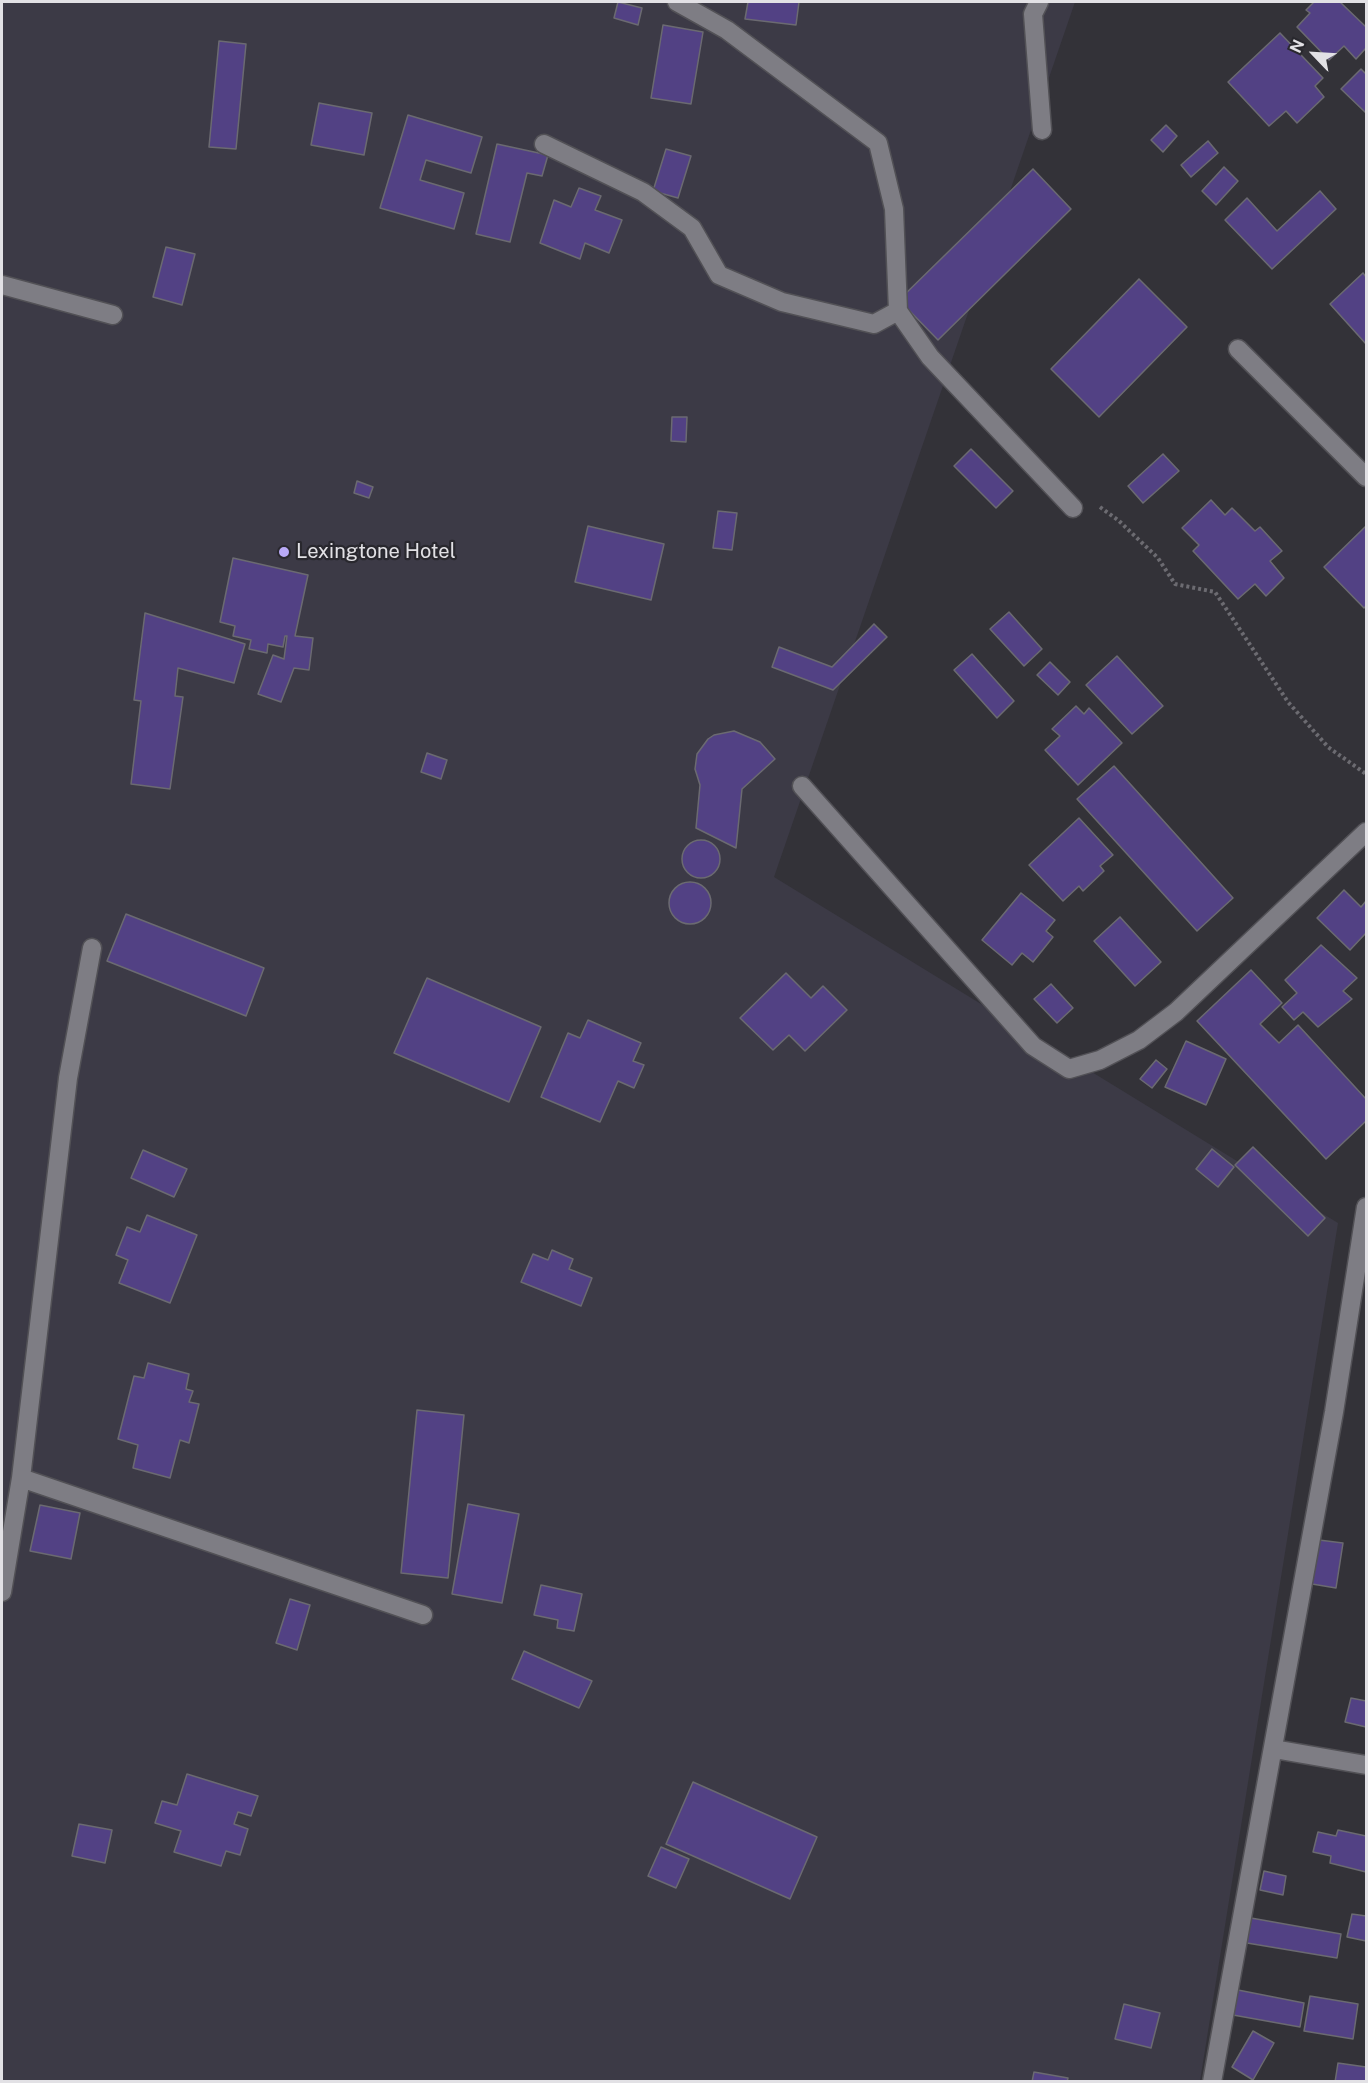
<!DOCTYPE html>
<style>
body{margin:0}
#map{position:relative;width:1368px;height:2083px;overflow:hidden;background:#333238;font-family:"Public Sans",sans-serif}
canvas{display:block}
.frame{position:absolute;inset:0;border:3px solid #e2e1e5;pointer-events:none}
.north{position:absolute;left:1284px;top:24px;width:60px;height:60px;-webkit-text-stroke:4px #29282e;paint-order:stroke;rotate:295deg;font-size:16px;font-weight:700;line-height:24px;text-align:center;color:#e2e1e5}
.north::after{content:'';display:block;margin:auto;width:21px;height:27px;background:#e2e1e5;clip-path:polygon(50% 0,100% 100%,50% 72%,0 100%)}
</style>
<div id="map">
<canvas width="1368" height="2083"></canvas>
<div class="frame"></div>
<div class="north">N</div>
</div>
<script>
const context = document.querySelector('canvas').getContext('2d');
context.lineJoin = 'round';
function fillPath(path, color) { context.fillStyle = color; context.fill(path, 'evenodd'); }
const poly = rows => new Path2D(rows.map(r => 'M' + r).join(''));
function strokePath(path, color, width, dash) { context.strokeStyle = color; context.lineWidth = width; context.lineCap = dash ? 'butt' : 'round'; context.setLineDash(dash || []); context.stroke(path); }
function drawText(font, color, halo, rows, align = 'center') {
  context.font = font + ' "Public Sans",sans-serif'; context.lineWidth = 4.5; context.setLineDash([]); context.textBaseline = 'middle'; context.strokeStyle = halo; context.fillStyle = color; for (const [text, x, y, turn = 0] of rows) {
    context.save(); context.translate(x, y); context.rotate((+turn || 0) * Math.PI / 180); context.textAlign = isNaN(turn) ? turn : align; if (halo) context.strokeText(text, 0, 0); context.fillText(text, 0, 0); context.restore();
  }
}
const built = poly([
 [2,2,1075,2,774,877,1338,1223,1200,2081,2,2082]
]);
const building = poly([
 [618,2,642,8,638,25,614,18,618,2],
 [748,2,799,2,796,25,745,19,748,2],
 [1314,2,1340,2,1366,27,1366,48,1356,59,1344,46,1329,60,1297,27,1310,13,1306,10,1314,2],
 [663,25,703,32,691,104,651,98,663,25],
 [1280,33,1323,78,1315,86,1324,97,1297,123,1286,111,1269,126,1228,82,1280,33],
 [219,41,246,44,236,149,209,147,219,41],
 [1361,69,1366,74,1366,113,1341,89,1361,69],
 [319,103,372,113,364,155,311,145,319,103],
 [408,115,482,137,471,173,426,160,420,180,464,193,454,229,380,208,408,115],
 [1166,125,1177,136,1163,152,1151,140,1166,125],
 [1208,141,1218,153,1191,177,1181,165,1208,141],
 [497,144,548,155,542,176,527,173,510,242,476,234,497,144],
 [666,149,691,156,678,198,653,191,666,149],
 [1224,167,1238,181,1216,205,1202,191,1224,167],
 [1033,169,1071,209,938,340,899,300,1033,169],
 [579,188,601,196,595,210,622,220,609,253,585,243,580,259,540,243,554,200,571,207,579,188],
 [1320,191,1336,209,1272,269,1225,220,1247,198,1277,231,1320,191],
 [166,247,195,254,182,305,153,297,166,247],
 [1363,273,1366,277,1366,344,1330,304,1363,273],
 [1139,279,1187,327,1099,417,1051,369,1139,279],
 [672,417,687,417,686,442,671,441,672,417],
 [971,449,1013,491,996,508,954,466,971,449],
 [1163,454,1179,471,1143,503,1128,486,1163,454],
 [357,481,373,487,369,498,354,493,357,481],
 [1211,500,1225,515,1232,508,1255,531,1260,527,1282,551,1270,561,1284,578,1266,596,1255,584,1238,599,1193,551,1199,545,1182,528,1211,500],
 [718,511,737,513,732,550,713,548,718,511],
 [588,526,664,544,651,600,575,582,588,526],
 [1366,526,1366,606,1364,608,1324,567,1366,526],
 [233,558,308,575,295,636,313,638,309,670,294,668,281,702,258,694,273,655,284,659,287,636,285,636,283,647,268,644,267,653,249,649,251,640,233,636,235,626,220,622,233,558],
 [1009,612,1042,649,1024,666,990,629,1009,612],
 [145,613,245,644,234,683,178,668,175,696,183,697,170,789,131,784,141,701,134,700,145,613],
 [874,624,887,637,833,690,772,667,779,647,832,667,874,624],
 [972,654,1014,701,997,718,954,670,972,654],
 [1117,656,1163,706,1132,734,1086,685,1117,656],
 [1050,662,1070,682,1058,695,1037,675,1050,662],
 [1076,706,1084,714,1089,708,1122,743,1078,785,1045,750,1060,736,1052,729,1076,706],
 [734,731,760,742,775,759,742,789,736,848,696,828,700,785,695,769,697,754,708,739,714,735,734,731],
 [427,753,447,760,441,779,421,772,427,753],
 [1114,766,1233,898,1197,931,1077,799,1114,766],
 [1079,818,1113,855,1100,866,1104,871,1083,891,1079,886,1063,901,1029,865,1079,818],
 '682 859a19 19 0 1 1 38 0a19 19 0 1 1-38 0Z',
 '669 903a21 21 0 1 1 42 0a21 21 0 1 1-42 0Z',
 [1344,890,1361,907,1366,901,1366,933,1350,950,1317,918,1344,890],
 [1021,893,1055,920,1046,931,1053,937,1033,962,1022,953,1012,965,982,940,1021,893],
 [126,914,264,968,246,1016,107,961,126,914],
 [1120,917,1161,962,1135,986,1094,941,1120,917],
 [1321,945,1357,978,1343,991,1352,999,1318,1027,1303,1012,1294,1020,1282,1007,1297,993,1285,980,1321,945],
 [1251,970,1282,1003,1260,1024,1279,1043,1298,1025,1366,1099,1366,1121,1326,1159,1197,1021,1251,970],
 [786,973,811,998,823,986,847,1010,805,1051,789,1035,773,1050,740,1018,786,973],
 [427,978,541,1027,509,1102,394,1053,427,978],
 [1051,984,1073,1008,1057,1023,1034,999,1051,984],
 [588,1020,641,1043,633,1061,644,1065,634,1088,618,1081,600,1122,541,1097,568,1033,580,1038,588,1020],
 [1186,1041,1226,1059,1206,1105,1165,1087,1186,1041],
 [1156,1060,1167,1069,1152,1088,1140,1079,1156,1060],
 [1253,1147,1325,1218,1308,1236,1235,1165,1253,1147],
 [1212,1149,1234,1167,1218,1187,1196,1169,1212,1149],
 [143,1150,187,1169,174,1197,131,1178,143,1150],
 [147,1215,197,1235,170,1303,119,1283,128,1260,116,1255,127,1227,140,1232,147,1215],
 [552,1250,573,1259,569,1269,592,1278,581,1306,521,1282,533,1254,548,1260,552,1250],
 [148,1363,189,1374,186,1389,193,1391,189,1402,199,1404,189,1443,180,1440,170,1478,133,1468,138,1445,118,1439,134,1376,144,1378,148,1363],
 [417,1410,464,1415,448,1578,401,1573,417,1410],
 [468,1504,519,1514,502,1603,452,1594,468,1504],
 [40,1505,80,1513,71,1559,30,1551,40,1505],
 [1319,1540,1343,1543,1336,1588,1312,1584,1319,1540],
 [541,1585,582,1594,574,1631,557,1628,558,1620,534,1615,541,1585],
 [290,1599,310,1605,297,1650,276,1643,290,1599],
 [524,1651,592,1681,579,1708,512,1679,524,1651],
 [1351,1698,1366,1701,1366,1727,1345,1722,1351,1698],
 [187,1774,258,1796,251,1816,238,1812,234,1824,248,1829,240,1855,226,1851,221,1866,174,1852,181,1831,155,1823,162,1801,177,1805,187,1774],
 [693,1782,817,1837,790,1899,666,1844,693,1782],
 [79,1824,112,1830,105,1863,72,1856,79,1824],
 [1338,1830,1366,1836,1366,1872,1330,1863,1331,1856,1313,1852,1318,1832,1336,1836,1338,1830],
 [661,1847,689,1859,676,1888,648,1876,661,1847],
 [1264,1871,1286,1876,1283,1895,1260,1890,1264,1871],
 [1352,1914,1366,1916,1366,1941,1347,1937,1352,1914],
 [1251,1918,1341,1934,1337,1958,1247,1943,1251,1918],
 [1238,1990,1304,2003,1300,2027,1233,2015,1238,1990],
 [1310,1996,1358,2004,1353,2039,1304,2031,1310,1996],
 [1124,2004,1160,2013,1151,2048,1115,2039,1124,2004],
 [1253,2031,1274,2043,1253,2080,1232,2067,1253,2031],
 [1338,2063,1366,2067,1366,2082,1335,2082,1338,2063],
 [1034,2072,1068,2078,1067,2082,1032,2082,1034,2072]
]);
const path = poly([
 [1100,507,1118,520,1158,558,1175,584,1215,592,1288,702,1328,747,1366,774]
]);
const street = poly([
 [677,2,727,30,878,143,894,209,898,311,930,357,1073,508],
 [1039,2,1033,14,1042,130],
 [544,144,643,192,692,228,719,275,782,302,874,324,898,311],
 [2,285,113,315],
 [1238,349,1366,477],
 [802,786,1033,1046,1069,1069,1100,1060,1139,1040,1176,1012,1366,832],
 [21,1478,423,1615],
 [2,1592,21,1478,68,1078,92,948],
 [1274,1749,1366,1765],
 [1212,2082,1334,1412,1366,1207]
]);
const markers = [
 [284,552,6,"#b9aaf7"]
];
const poiNames = [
 ["Lexingtone Hotel",296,552]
];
fillPath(built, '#3c3a46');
fillPath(building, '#524184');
strokePath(building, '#6b6a71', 1.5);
strokePath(street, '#525156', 21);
strokePath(path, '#6c6b71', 4, [3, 3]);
strokePath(street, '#7e7d84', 18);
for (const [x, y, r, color] of markers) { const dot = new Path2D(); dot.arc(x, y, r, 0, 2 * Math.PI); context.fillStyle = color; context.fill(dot); strokePath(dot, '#29282e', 2); }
drawText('20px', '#e2e1e5', '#29282e', poiNames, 'left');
</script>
